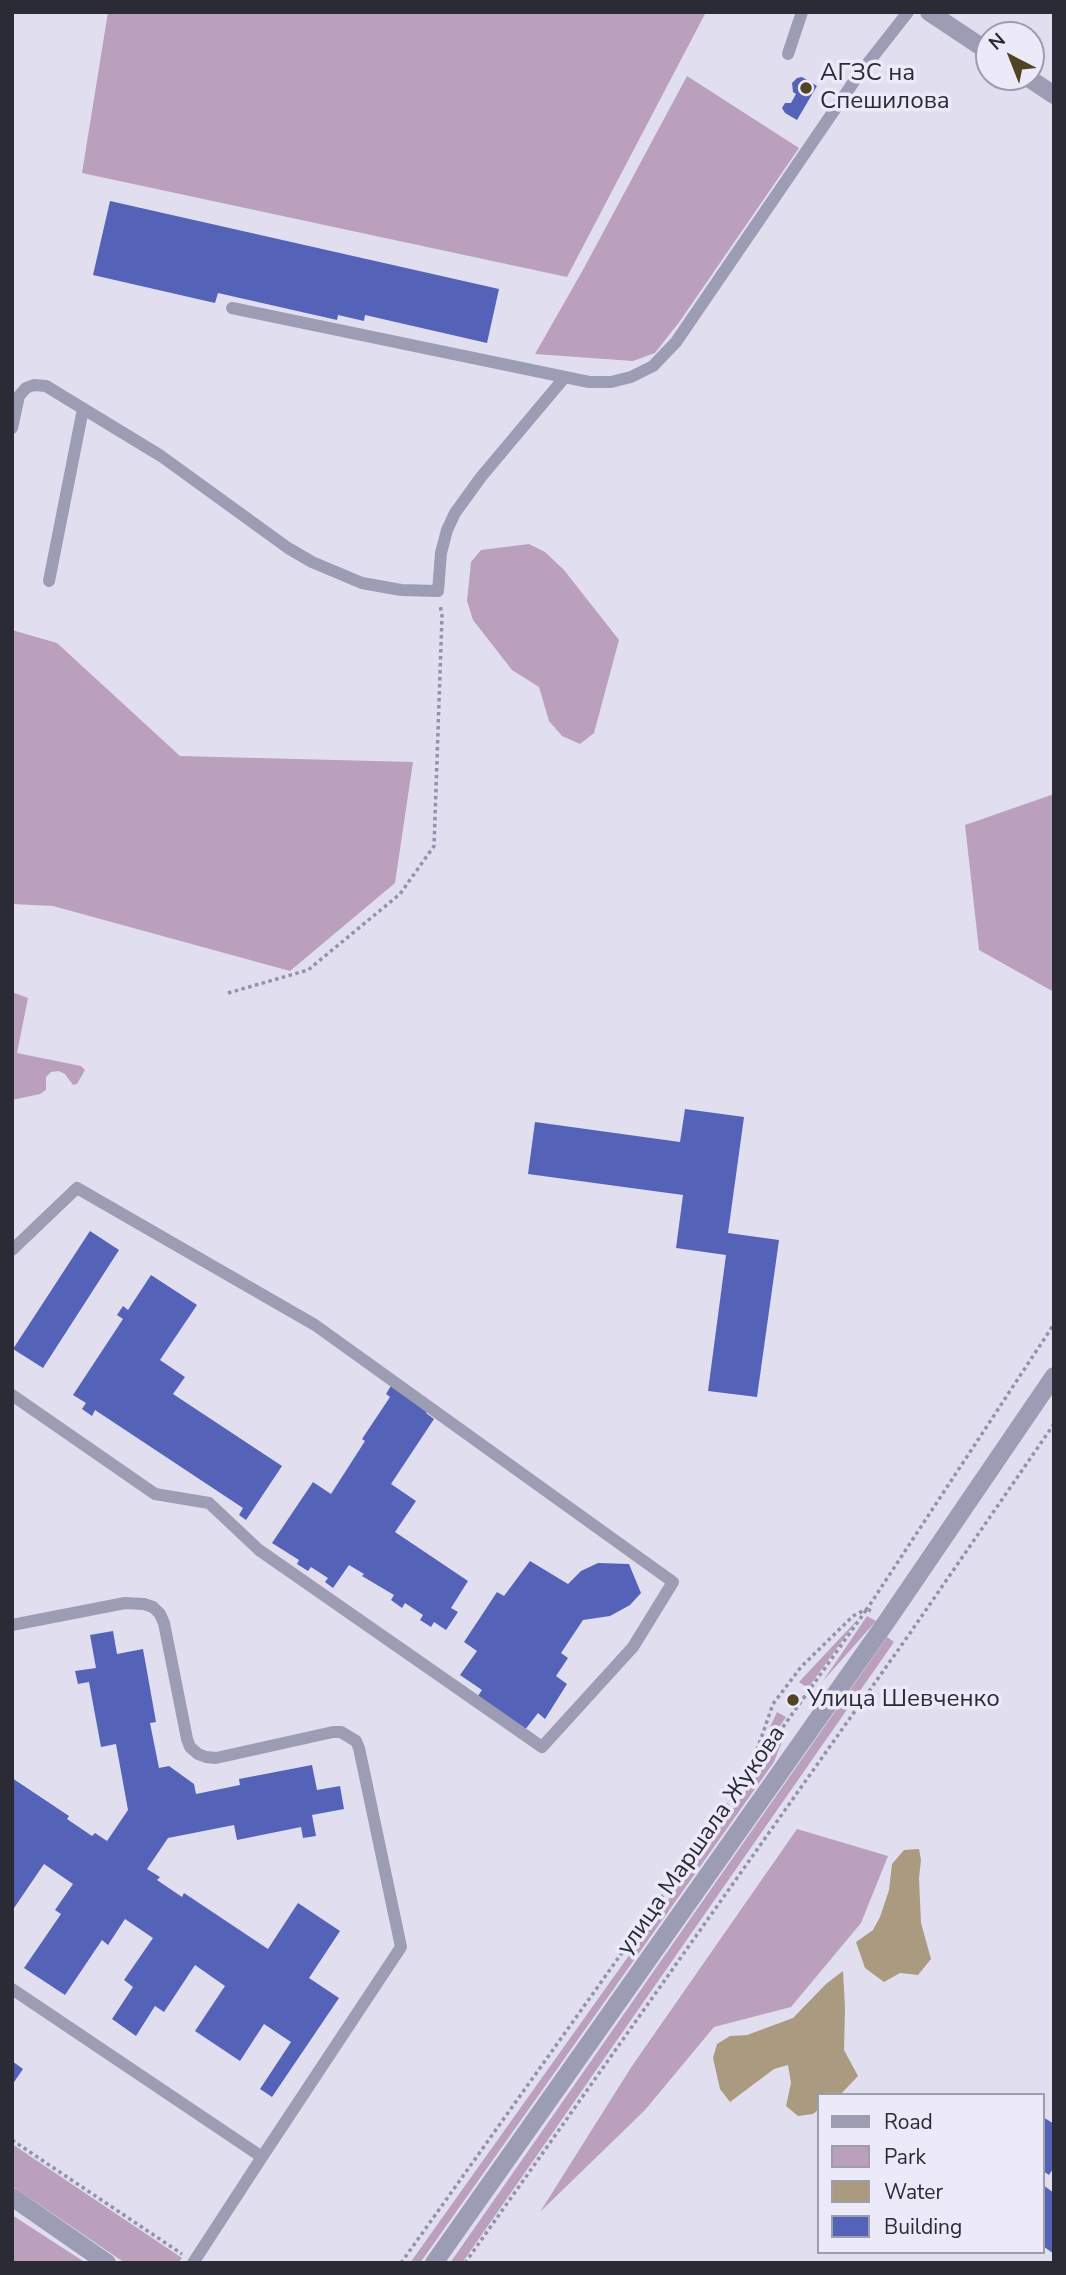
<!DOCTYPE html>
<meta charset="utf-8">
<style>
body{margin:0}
#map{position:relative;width:1066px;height:2275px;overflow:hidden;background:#e1def0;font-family:"Nunito Sans",sans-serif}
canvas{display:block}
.frame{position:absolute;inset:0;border:14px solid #2a2b35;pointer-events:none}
.legend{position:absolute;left:817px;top:2093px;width:228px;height:161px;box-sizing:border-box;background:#eceaf8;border:2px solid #9e9eaa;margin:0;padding:9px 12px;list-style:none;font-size:21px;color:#2a2b35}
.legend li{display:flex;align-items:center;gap:14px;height:35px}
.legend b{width:35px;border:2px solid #9e9eaa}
.north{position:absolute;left:975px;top:21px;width:70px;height:70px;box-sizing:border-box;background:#eceaf8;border:2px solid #9e9eaa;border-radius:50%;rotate:318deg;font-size:19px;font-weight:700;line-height:28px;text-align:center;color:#2a2b35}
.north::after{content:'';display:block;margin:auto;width:24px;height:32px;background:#524324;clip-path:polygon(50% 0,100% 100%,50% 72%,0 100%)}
</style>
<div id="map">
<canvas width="1066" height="2275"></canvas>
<div class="frame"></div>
<ul class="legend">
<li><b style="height:9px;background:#9d9cb5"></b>Road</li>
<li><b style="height:19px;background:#bba0bd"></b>Park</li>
<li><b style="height:19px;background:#aa9b80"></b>Water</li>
<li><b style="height:19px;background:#5463b8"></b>Building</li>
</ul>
<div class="north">N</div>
</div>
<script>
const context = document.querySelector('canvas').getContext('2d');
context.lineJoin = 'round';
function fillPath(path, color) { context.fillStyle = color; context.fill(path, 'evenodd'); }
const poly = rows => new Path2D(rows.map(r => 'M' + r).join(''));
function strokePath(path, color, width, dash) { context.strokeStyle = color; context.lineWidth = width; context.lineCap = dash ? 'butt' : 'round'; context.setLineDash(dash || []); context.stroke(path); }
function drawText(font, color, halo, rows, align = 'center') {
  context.font = font + ' "Nunito Sans",sans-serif'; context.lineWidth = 7; context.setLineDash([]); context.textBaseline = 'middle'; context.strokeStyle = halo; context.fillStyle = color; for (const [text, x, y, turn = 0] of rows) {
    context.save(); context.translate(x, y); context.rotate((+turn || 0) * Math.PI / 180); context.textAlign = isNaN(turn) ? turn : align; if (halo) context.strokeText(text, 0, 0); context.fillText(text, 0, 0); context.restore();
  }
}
const green = poly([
 [108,12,706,12,567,277,82,173],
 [687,76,799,148,680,321,655,353,633,361,535,354,584,268],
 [529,544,545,552,564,570,619,640,594,733,580,744,562,736,549,721,539,687,512,670,473,620,467,601,471,562,481,550],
 [12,630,57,643,180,756,413,762,395,883,290,971,53,906,12,904],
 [1054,794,1054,992,979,950,965,825],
 [12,992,28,998,17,1053,81,1066,85,1070,77,1084,73,1085,65,1074,59,1071,51,1072,46,1077,46,1090,40,1094,12,1100],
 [867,1616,876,1621,823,1681],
 [858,1619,808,1688,799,1682],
 [887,1637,894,1642,462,2263,450,2263],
 [777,1712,786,1717,751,1769],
 [783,1739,774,1762,420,2263,410,2263],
 [797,1829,888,1856,861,1923,791,2007,714,2027,645,2110,540,2212,632,2066],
 [12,2144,182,2258,178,2263,125,2263,12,2186],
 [12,2215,86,2263,12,2263]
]);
const water = poly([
 [919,1849,921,1860,919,1878,921,1923,931,1959,918,1975,900,1973,884,1982,865,1968,856,1942,873,1930,880,1917,889,1890,892,1864,904,1850],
 [843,1971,845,2008,844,2050,858,2076,840,2095,819,2095,819,2109,813,2114,798,2116,786,2106,791,2083,788,2065,774,2069,730,2102,720,2089,713,2058,717,2044,730,2036,747,2035,793,2018,826,1984]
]);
const building = poly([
 [802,77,817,86,797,120,785,113,782,108,785,103,791,103,796,94,793,92,792,83,797,78],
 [110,201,499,289,487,343,365,315,364,321,338,315,337,320,218,293,215,303,93,275],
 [685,1109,744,1117,728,1233,779,1240,757,1397,708,1391,726,1255,676,1248,683,1195,528,1174,535,1122,680,1142],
 [90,1231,119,1250,43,1368,13,1349],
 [151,1275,197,1305,160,1360,185,1377,173,1394,282,1466,246,1520,239,1515,243,1508,95,1410,92,1416,82,1409,86,1403,73,1395,123,1319,117,1315,123,1306,128,1310],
 [392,1384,429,1408,426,1413,434,1419,391,1484,416,1501,395,1532,468,1581,451,1608,458,1612,446,1630,434,1622,431,1627,420,1620,423,1615,405,1603,402,1608,391,1600,394,1595,362,1576,364,1574,349,1565,333,1588,325,1582,328,1578,311,1567,308,1571,297,1564,299,1560,272,1543,313,1482,331,1494,365,1441,362,1439,390,1397,386,1394],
 [530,1561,568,1584,581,1571,598,1563,629,1564,641,1593,630,1605,610,1616,583,1620,561,1653,568,1658,556,1676,567,1684,545,1719,538,1713,524,1731,475,1700,482,1690,460,1675,477,1651,464,1642,497,1592,504,1596],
 [113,1631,117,1654,143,1649,156,1722,150,1723,159,1768,169,1766,194,1784,196,1794,240,1785,239,1779,312,1765,317,1790,340,1786,344,1809,312,1815,316,1836,303,1838,301,1827,237,1840,234,1825,168,1838,147,1869,160,1877,157,1880,182,1897,184,1893,268,1949,298,1903,340,1931,309,1978,339,1998,272,2097,260,2089,291,2042,264,2024,240,2061,195,2031,225,1986,195,1965,164,2012,155,2006,136,2036,112,2019,133,1987,124,1980,153,1938,125,1919,108,1945,102,1940,65,1995,24,1968,61,1914,55,1910,73,1884,44,1864,12,1911,12,1778,69,1816,67,1819,92,1836,95,1833,107,1841,128,1810,116,1744,101,1747,89,1682,78,1684,75,1671,96,1668,90,1635],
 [12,2061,23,2069,12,2085],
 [1043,2117,1054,2124,1054,2167,1049,2175,1043,2171],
 [1043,2185,1054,2193,1054,2254,1043,2246]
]);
const path = poly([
 [228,993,308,970,400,894,434,846,442,616,440,604],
 [750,1770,773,1704,801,1667,853,1616,867,1609,1054,1324],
 [12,2140,182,2254],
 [401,2263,867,1609,871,1611],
 [465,2263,908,1636,1054,1424]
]);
const lane = poly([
 [788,54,802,12],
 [232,308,589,382,611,382,631,377,653,366,676,342,857,77,908,12],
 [12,428,19,396,26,388,34,385,46,386,161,456,288,548,312,562,362,583,401,590,438,591,441,553,447,530,455,513,481,477,565,377],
 [49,581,83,409],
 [12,1250,77,1188,315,1325,673,1582,633,1647,542,1747,259,1550,209,1503,155,1494,12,1395],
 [12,1625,125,1603,144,1604,153,1607,160,1614,164,1623,187,1739,190,1747,198,1754,206,1757,216,1758,333,1732,341,1732,356,1741,359,1748,401,1947,262,2157,12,1989],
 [193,2263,262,2157]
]);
const street = poly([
 [929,12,989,52],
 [1027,77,1054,95],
 [12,2197,107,2263],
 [434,2263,887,1621,1054,1376]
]);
const markers = [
 [806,88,7,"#524324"],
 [793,1700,7,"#524324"]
];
const poiNames = [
 ["АГЗС на",820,74],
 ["Спешилова",820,102],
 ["Улица Шевченко",807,1700]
];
const streetNames = [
 ["улица Маршала Жукова",702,1841,-55]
];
fillPath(green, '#bba0bd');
fillPath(water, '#aa9b80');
fillPath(building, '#5463b8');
strokePath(path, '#9392ad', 3.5, [3.5, 3.5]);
strokePath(lane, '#9d9cb5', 12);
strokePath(street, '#9d9cb5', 18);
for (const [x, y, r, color] of markers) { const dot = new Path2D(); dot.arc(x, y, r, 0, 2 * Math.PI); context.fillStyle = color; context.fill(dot); strokePath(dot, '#eceaf8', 2.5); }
drawText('24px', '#2a2b35', '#eceaf8', poiNames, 'left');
drawText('24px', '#2a2b35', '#eceaf8', streetNames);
</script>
